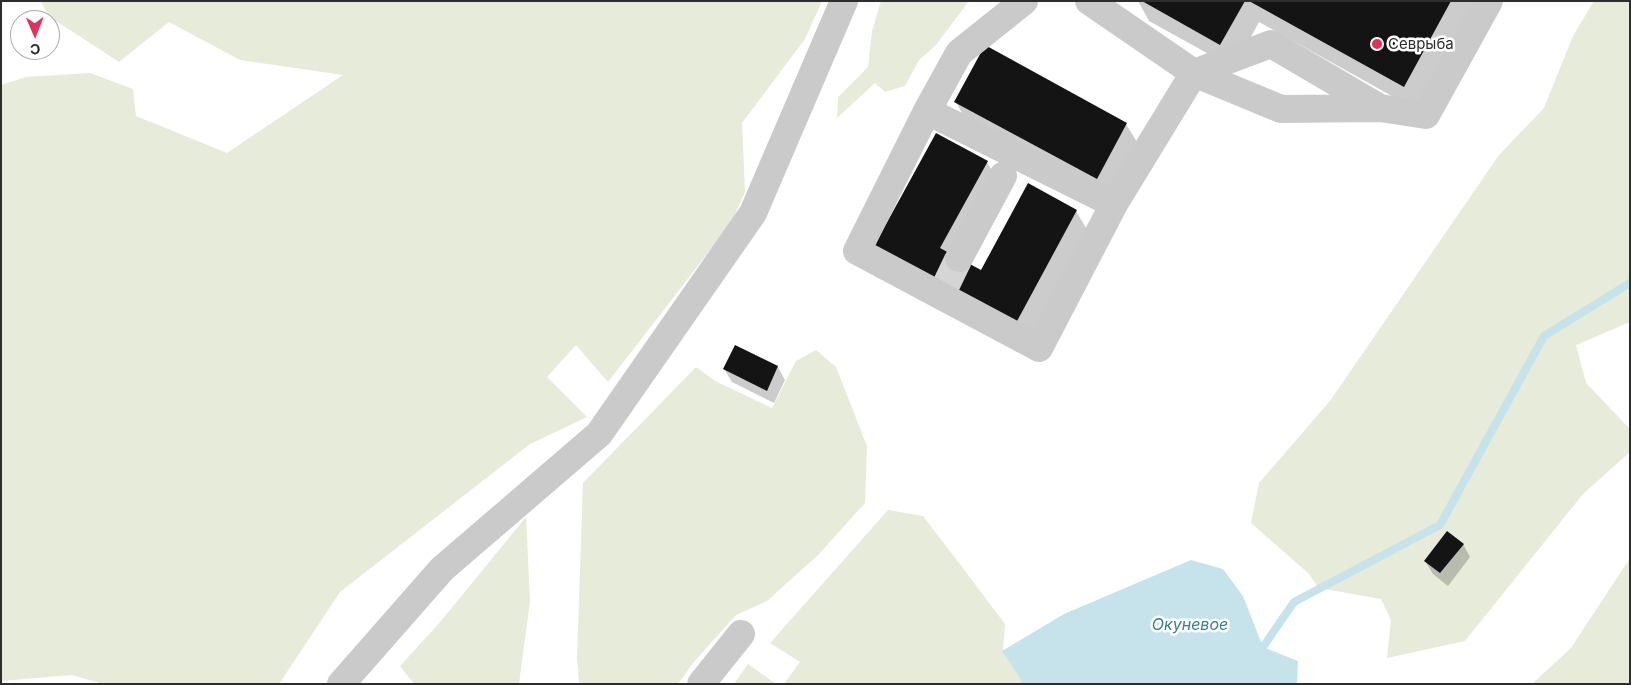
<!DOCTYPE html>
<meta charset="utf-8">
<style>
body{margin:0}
#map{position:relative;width:1631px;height:685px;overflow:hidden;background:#fff;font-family:Inter,sans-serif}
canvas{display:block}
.frame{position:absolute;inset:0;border:2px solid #2d2d2d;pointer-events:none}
.north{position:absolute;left:10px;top:10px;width:50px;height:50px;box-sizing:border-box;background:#fff;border:1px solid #ababab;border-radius:50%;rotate:179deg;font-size:14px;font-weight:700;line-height:20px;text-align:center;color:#2d2d2d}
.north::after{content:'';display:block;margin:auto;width:18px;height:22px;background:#e52e5c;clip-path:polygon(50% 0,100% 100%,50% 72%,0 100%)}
</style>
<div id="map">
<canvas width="1631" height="685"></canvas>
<div class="frame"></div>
<div class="north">С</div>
</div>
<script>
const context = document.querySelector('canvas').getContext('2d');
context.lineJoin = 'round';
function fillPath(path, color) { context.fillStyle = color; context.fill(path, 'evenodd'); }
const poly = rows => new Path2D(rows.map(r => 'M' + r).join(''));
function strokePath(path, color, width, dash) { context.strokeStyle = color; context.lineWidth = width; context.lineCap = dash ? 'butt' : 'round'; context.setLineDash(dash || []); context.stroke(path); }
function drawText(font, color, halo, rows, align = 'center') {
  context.font = font + ' Inter,sans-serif'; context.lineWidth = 5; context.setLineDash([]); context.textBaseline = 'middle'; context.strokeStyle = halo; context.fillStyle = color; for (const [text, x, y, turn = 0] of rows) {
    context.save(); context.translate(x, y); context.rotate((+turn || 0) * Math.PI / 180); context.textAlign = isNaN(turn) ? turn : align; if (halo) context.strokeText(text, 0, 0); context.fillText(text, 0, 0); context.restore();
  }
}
const green = poly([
 [40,1,822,1,805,39,742,123,745,192,731,223,608,382,576,345,547,377,587,417,530,444,340,592,279,684,103,684,72,675,1,681,1,85,26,77,90,73,133,89,136,116,227,153,343,75,240,60,169,22,119,62,50,17],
 [881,1,969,1,936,45,919,60,905,86,885,92,875,83,837,118,838,97,868,67,872,31],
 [1594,1,1630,1,1630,322,1576,345,1586,383,1630,429,1630,452,1583,494,1465,641,1387,658,1391,620,1381,599,1319,588,1308,573,1251,523,1259,483,1330,401,1499,155,1544,108,1573,36],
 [816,350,836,367,867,446,865,503,818,555,767,601,736,615,693,663,678,684,579,684,577,657,583,483,696,367,715,381,772,408,796,361],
 [888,510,923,516,959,563,1005,624,1003,651,1020,678,1021,684,784,684,800,662,770,643],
 [526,517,530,601,519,684,414,684,400,666,441,621],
 [1630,558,1630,684,1532,684,1571,648],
 [748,664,776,684,734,684]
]);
const water = poly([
 [1191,560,1223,569,1243,596,1263,647,1298,661,1297,684,1021,684,1020,678,1002,651,1064,614]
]);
const shadow = poly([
 [1138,1,1478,1,1417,110,1259,22,1234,68,1149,21],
 [956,102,1126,124,1140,147,1110,202,969,126],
 [987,162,1001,186,960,260,981,272,1076,211,1090,235,1030,346,889,270],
 [735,347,778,367,785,380,774,403,732,382,724,369],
 [1463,544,1470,557,1448,586,1433,574,1425,561]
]);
const stream = poly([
 [1263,647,1294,602,1440,525,1544,336,1630,283]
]);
const building = poly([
 [1142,1,1245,1,1220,45],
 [1249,1,1451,1,1404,87],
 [985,45,1127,123,1097,179,954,102],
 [936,133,988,161,940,248,981,270,1028,183,1077,210,1016,323,874,246],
 [735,345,778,366,767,391,723,369],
 [1447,531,1464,544,1440,573,1424,561]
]);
const minorTunnel = poly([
 [946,285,959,258]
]);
const minor = poly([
 [1024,1,959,53,927,111,857,251,1039,348,1114,204,1194,73,1271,44,1380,108],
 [1089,1,1194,73,1281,109,1380,108,1426,115,1489,1],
 [927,111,1114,204],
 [959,258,1003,176],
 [341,684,442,569,599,434,753,213,844,1],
 [701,684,741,634]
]);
const markers = [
 [1377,44,6,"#e52e5c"]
];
const poiNames = [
 ["Севрыба",1388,44]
];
const waterNames = [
 ["Окуневое",1190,625]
];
fillPath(green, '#e6ebda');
fillPath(water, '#c6e3eb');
fillPath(shadow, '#0003');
strokePath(stream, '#c6e3eb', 8);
fillPath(building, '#141414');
strokePath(minorTunnel, '#d5d5d5', 28, [28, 14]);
strokePath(minor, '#cacaca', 28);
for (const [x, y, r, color] of markers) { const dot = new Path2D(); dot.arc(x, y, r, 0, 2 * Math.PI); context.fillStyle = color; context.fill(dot); strokePath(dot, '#fff', 2); }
drawText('15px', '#2d2d2d', '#fff', poiNames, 'left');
drawText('italic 16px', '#3b7d8f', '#fff', waterNames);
</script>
